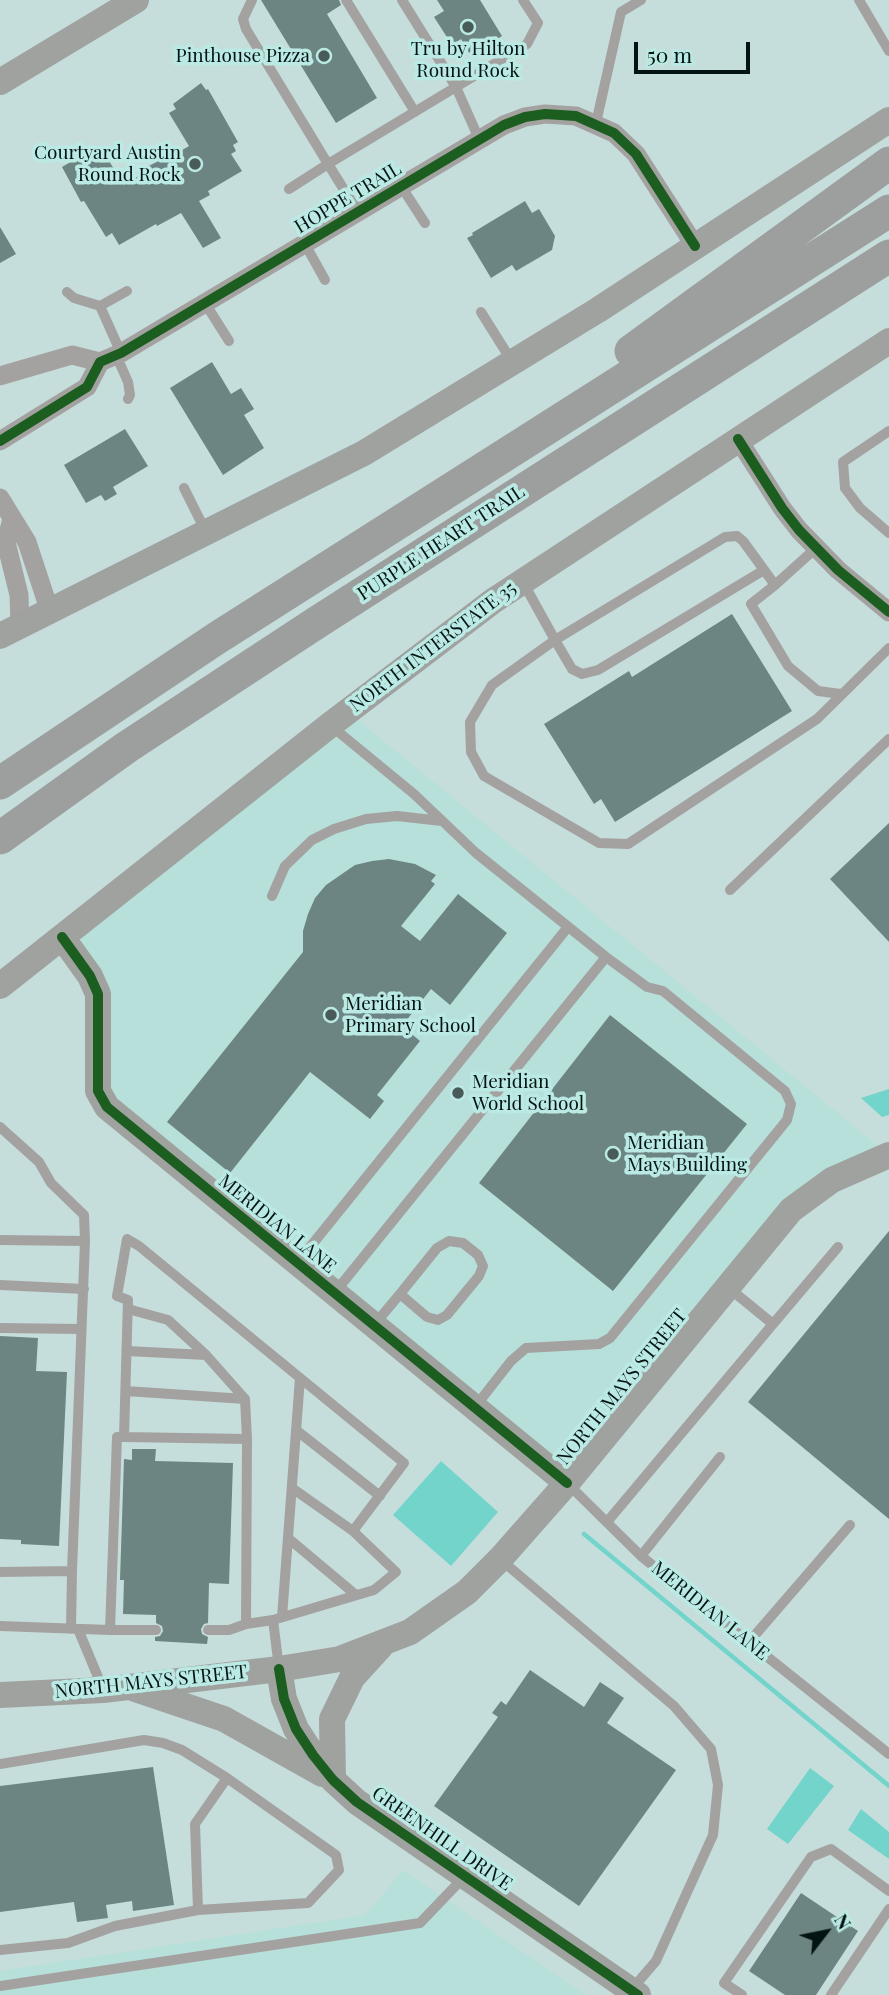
<!DOCTYPE html>
<style>
body{margin:0}
#map{position:relative;width:889px;height:1995px;overflow:hidden;background:#c6dedb;font-family:"Playfair Display",serif}
canvas{display:block}
.north{position:absolute;left:791px;top:1897px;width:70px;height:70px;-webkit-text-stroke:5px #bbe9e3;paint-order:stroke;rotate:58deg;font-size:19px;font-weight:700;line-height:28px;text-align:center;color:#041413}
.north::after{content:'';display:block;margin:auto;width:24px;height:32px;background:#041413;clip-path:polygon(50% 0,100% 100%,50% 72%,0 100%)}
.scale{position:absolute;left:634px;top:42px;width:116px;height:32px;box-sizing:border-box;border:4px solid #041413;border-top:0;padding-left:9px;font-size:21px;line-height:24px;white-space:nowrap;color:#041413;-webkit-text-stroke:5px #bbe9e3;paint-order:stroke}
</style>
<div id="map">
<canvas width="889" height="1995"></canvas>
<div class="north">N</div>
<div class="scale">50 m</div>
</div>
<script>
const context = document.querySelector('canvas').getContext('2d');
context.lineJoin = 'round';
function fillPath(path, color) { context.fillStyle = color; context.fill(path, 'evenodd'); }
const poly = rows => new Path2D(rows.map(r => 'M' + r).join(''));
function strokePath(path, color, width, dash) { context.strokeStyle = color; context.lineWidth = width; context.lineCap = dash ? 'butt' : 'round'; context.setLineDash(dash || []); context.stroke(path); }
function drawText(font, color, halo, rows, align = 'center') {
  context.font = font + ' "Playfair Display",serif'; context.lineWidth = 7; context.setLineDash([]); context.textBaseline = 'middle'; context.strokeStyle = halo; context.fillStyle = color; for (const [text, x, y, turn = 0] of rows) {
    context.save(); context.translate(x, y); context.rotate((+turn || 0) * Math.PI / 180); context.textAlign = isNaN(turn) ? turn : align; if (halo) context.strokeText(text, 0, 0); context.fillText(text, 0, 0); context.restore();
  }
}
const built = poly([
 [353,716,883,1150,843,1165,562,1475,112,1107,102,1003,70,941],
 [403,1870,586,1995,0,1995,0,1971,365,1915]
]);
const water = poly([
 [889,1089,889,1115,882,1117,861,1098],
 [441,1461,498,1512,451,1566,393,1515],
 [810,1768,834,1786,788,1844,767,1829],
 [861,1809,889,1832,889,1859,848,1830]
]);
const stream = poly([
 [584,1534,889,1786]
]);
const building = poly([
 [261,0,339,0,341,5,327,14,377,98,336,123],
 [437,0,480,0,502,36,471,56,461,39,452,45,434,17,444,11],
 [201,83,206,90,208,89,238,142,233,145,236,151,231,154,242,171,208,191,210,195,199,201,221,238,203,248,181,213,157,226,156,224,119,245,112,233,106,237,84,201,81,202,62,167,79,157,81,160,95,151,99,156,104,153,124,185,147,171,145,168,164,158,165,160,189,146,169,113,176,109,173,104],
 [525,201,532,213,539,209,555,236,552,250,516,271,512,265,491,278,467,238,473,235,472,233],
 [0,227,16,254,0,263],
 [212,362,231,394,241,388,254,409,244,415,264,448,223,475,170,388],
 [125,429,148,466,113,487,117,494,105,501,101,495,86,503,64,465],
 [732,614,792,711,615,822,601,799,594,804,544,724,629,671,632,677],
 [889,823,889,942,830,879],
 [389,859,415,864,436,875,431,881,435,884,401,926,420,941,458,894,507,933,450,1005,431,989,402,1026,420,1041,377,1095,384,1101,370,1119,310,1072,230,1173,167,1122,303,952,303,931,308,914,315,898,326,885,355,865,372,861],
 [610,1015,747,1124,613,1291,479,1183],
 [889,1231,889,1519,748,1402],
 [0,1336,38,1338,36,1371,67,1372,59,1546,21,1544,21,1540,0,1539],
 [132,1449,156,1449,155,1461,233,1463,229,1584,209,1583,208,1623,204,1624,201,1629,202,1634,208,1637,207,1644,155,1641,155,1637,160,1636,163,1631,162,1626,156,1623,156,1615,123,1614,124,1580,120,1580,124,1459,132,1460],
 [530,1670,584,1707,600,1682,624,1698,607,1723,676,1770,579,1906,434,1806,498,1717,492,1713,501,1701,506,1705],
 [153,1767,174,1905,133,1911,132,1901,106,1905,108,1918,77,1922,74,1902,0,1912,0,1786],
 [801,1893,858,1931,816,1995,785,1995,749,1971]
]);
const lane = poly([
 [252,0,243,19,246,29,328,164,456,87,402,0],
 [346,0,415,112],
 [859,0,889,51],
 [596,123,621,12,641,0],
 [479,139,456,87,527,44,538,23,523,0],
 [401,186,425,223],
 [289,189,328,164,358,212],
 [305,244,325,280],
 [67,292,74,298,100,306,127,291],
 [205,303,229,341],
 [100,306,121,353],
 [481,312,511,360],
 [116,355,128,382,130,395,128,399],
 [889,431,843,462,845,488,860,508,889,533],
 [184,488,206,532],
 [764,570,598,670,582,674,572,669,555,640,725,537,737,536,743,541,775,585,816,548],
 [524,584,555,640,492,685,470,722,471,752,484,776,599,843,628,844,817,719,889,648],
 [775,585,751,604,788,666,818,691,841,694],
 [330,725,414,794,476,853,606,957,336,1291],
 [730,890,889,739],
 [272,896,285,866,312,840,334,829,366,819,397,816,442,821],
 [0,1127,39,1162,51,1183,84,1215,85,1241,72,1571,0,1572],
 [0,1240,85,1241],
 [298,1262,568,927],
 [0,1285,84,1289],
 [128,1309,168,1320,206,1355],
 [773,1324,838,1247],
 [374,1325,400,1294,437,1248,449,1241,463,1243,478,1255,483,1266,479,1276,447,1315,438,1320,427,1317,400,1294],
 [0,1328,81,1329],
 [126,1391,245,1399,206,1355,127,1351],
 [245,1399,247,1439],
 [475,1407,511,1361,526,1348,599,1344,610,1338,787,1120,791,1104,785,1091,663,991,647,987,606,957],
 [296,1430,380,1496],
 [124,1437,247,1439,246,1624],
 [567,1483,641,1556,889,1754],
 [292,1488,353,1531],
 [607,1522,773,1324,730,1289],
 [288,1538,356,1595],
 [641,1556,720,1457],
 [501,1560,674,1706,711,1749,718,1785,713,1835,656,1961,632,1989],
 [282,1617,300,1378],
 [273,1620,279,1668],
 [0,1626,110,1630,117,1437,124,1437,128,1300,117,1296,127,1239,139,1246,404,1463,353,1531,396,1572,374,1590,273,1620,246,1624,229,1630,208,1630],
 [71,1629,72,1571],
 [78,1629,103,1689],
 [110,1630,156,1630],
 [749,1642,850,1525],
 [0,1764,144,1740,163,1743,182,1750,227,1778,195,1824,198,1910,115,1926,68,1943,0,1950],
 [198,1910,308,1903,339,1870,336,1855,227,1778],
 [0,1986,420,1923,465,1876],
 [742,1995,724,1983,811,1857,831,1849,889,1891],
 [831,1995,889,1909]
]);
const street = poly([
 [0,376,72,355,100,362],
 [738,439,782,508,799,530,838,570,889,612],
 [0,441,87,387,100,362,121,353,504,125,525,117,545,114,576,116,614,133,636,154,695,246],
 [0,498,27,542,50,612],
 [12,519,6,542,19,595,20,626]
]);
const secondary = poly([
 [0,82,136,0],
 [0,636,364,453,598,310,889,120],
 [62,937,90,976,98,994,98,1091,107,1107,567,1483],
 [0,986,330,725,493,601,889,341],
 [279,1669,284,1699,296,1729,313,1755,333,1780,357,1802,638,1995],
 [135,1689,224,1719,322,1774],
 [0,1695,103,1690,279,1669,340,1659,410,1632,467,1592,500,1559,567,1483,791,1210,832,1180,889,1155],
 [333,1780,332,1719,352,1678,381,1646]
]);
const highway = poly([
 [631,351,889,163],
 [0,783,217,638,889,211],
 [0,838,127,747,316,623,889,256]
]);
const cycleway = poly([
 [738,439,782,508,799,530,838,570,889,612],
 [0,441,87,387,100,362,121,353,504,125,525,117,545,114,576,116,614,133,636,154,695,246],
 [62,937,90,976,98,994,98,1091,107,1107,567,1483],
 [279,1669,284,1699,296,1729,313,1755,333,1780,357,1802,638,1995]
]);
const markers = [
 [468,27,7,"#485b59"],
 [324,56,7,"#485b59"],
 [195,164,7,"#485b59"],
 [331,1015,7,"#485b59"],
 [458,1093,7,"#485b59"],
 [613,1154,7,"#485b59"]
];
const poiNames = [
 ["Tru by Hilton",468,49,"center"],
 ["Round Rock",468,71,"center"],
 ["Pinthouse Pizza",310,56,"right"],
 ["Courtyard Austin",181,153,"right"],
 ["Round Rock",181,175,"right"],
 ["Meridian",345,1004],
 ["Primary School",345,1026],
 ["Meridian",472,1082],
 ["World School",472,1104],
 ["Meridian",627,1143],
 ["Mays Building",627,1165]
];
const streetNames = [
 ["HOPPE TRAIL",348,198,-31],
 ["PURPLE HEART TRAIL",441,543,-33],
 ["NORTH INTERSTATE 35",433,647,-37],
 ["MERIDIAN LANE",277,1224,39],
 ["NORTH MAYS STREET",622,1387,-51],
 ["MERIDIAN LANE",710,1611,39],
 ["NORTH MAYS STREET",151,1682,-6],
 ["GREENHILL DRIVE",442,1839,35]
];
fillPath(built, '#b7e0db');
fillPath(water, '#73d4cb');
strokePath(stream, '#73d4cb', 4.5);
fillPath(building, '#6c8583');
strokePath(lane, '#a4a2a1', 10);
strokePath(street, '#a4a2a1', 19);
strokePath(secondary, '#a0a2a0', 26);
strokePath(highway, '#9c9f9e', 33);
strokePath(cycleway, '#1b5e20', 10);
for (const [x, y, r, color] of markers) { const dot = new Path2D(); dot.arc(x, y, r, 0, 2 * Math.PI); context.fillStyle = color; context.fill(dot); strokePath(dot, '#bbe9e3', 2.5); }
drawText('19px', '#041413', '#bbe9e3', poiNames, 'left');
drawText('19px', '#041413', '#bbe9e3', streetNames);
</script>
